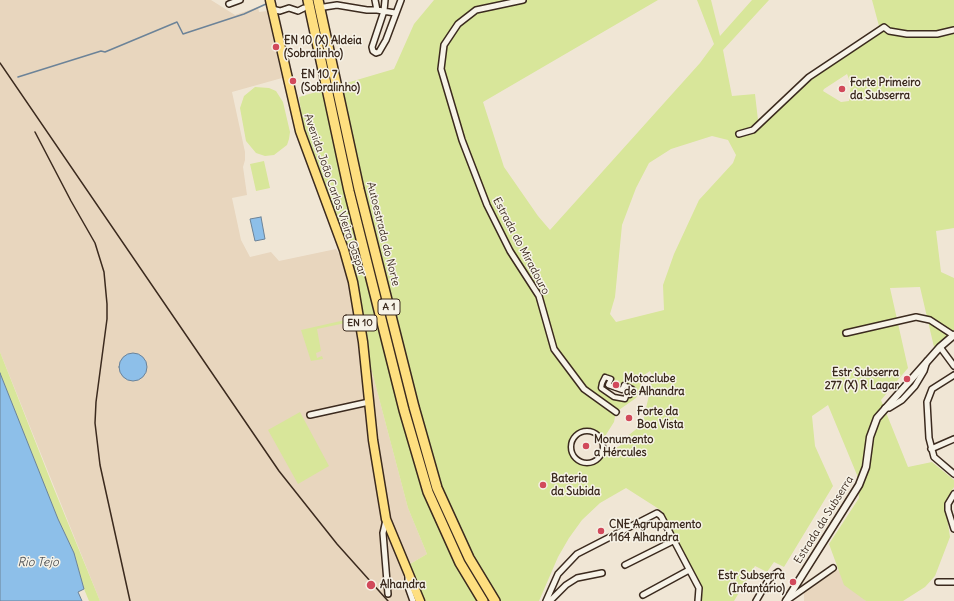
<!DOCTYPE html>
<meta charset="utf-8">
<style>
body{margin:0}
canvas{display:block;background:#f0e6d5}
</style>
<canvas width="954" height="601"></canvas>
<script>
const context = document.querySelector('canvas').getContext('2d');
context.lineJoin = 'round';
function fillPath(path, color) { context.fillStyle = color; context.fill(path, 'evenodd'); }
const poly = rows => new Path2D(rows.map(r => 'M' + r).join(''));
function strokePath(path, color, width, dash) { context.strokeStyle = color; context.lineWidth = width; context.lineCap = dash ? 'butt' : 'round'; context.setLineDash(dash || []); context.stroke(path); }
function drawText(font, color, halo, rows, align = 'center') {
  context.font = font + ' Delius,sans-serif'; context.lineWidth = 3; context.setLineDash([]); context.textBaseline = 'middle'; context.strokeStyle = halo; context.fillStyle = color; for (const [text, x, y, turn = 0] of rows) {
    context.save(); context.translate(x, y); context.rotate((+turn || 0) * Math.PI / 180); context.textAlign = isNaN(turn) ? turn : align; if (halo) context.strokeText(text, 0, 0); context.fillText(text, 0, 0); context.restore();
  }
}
const built = poly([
 [0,0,211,0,235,15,258,7,259,12,267,11,282,78,232,92,245,152,245,160,243,167,247,195,232,198,241,240,250,257,271,252,279,261,336,249,342,258,408,508,427,554,410,564,425,601,100,601,0,352],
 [836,570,843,571,866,601,804,601,804,590,812,583]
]);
const green = poly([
 [434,0,658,0,483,102,504,167,538,216,550,230,700,63,714,44,697,0,711,0,720,36,752,0,769,0,723,50,732,96,755,94,758,120,808,75,879,26,872,0,954,0,954,228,936,231,941,272,954,278,954,331,934,347,920,287,890,288,908,368,881,400,908,467,932,462,954,480,954,487,945,503,950,537,935,576,925,587,903,601,866,601,844,585,829,544,859,498,857,475,828,405,812,416,815,446,833,486,784,567,774,562,767,572,755,566,734,601,701,601,703,590,662,511,626,488,600,503,582,520,569,538,558,557,539,601,425,601,410,564,427,554,408,508,342,258,305,140,299,97,394,69,414,24],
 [847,74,851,84,849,101,841,102,823,91,824,89],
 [712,136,728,140,736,155,733,163,699,200,674,254,663,285,664,310,616,322,610,314,615,297,622,225,636,188,649,163,671,149],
 [650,371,652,375,650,391,643,421,639,427,625,438,620,446,606,452,595,461,584,462,576,458,572,452,571,445,576,435,583,431,591,431,597,434,602,441,614,422,616,412,636,398,640,390,641,377],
 [605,377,611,380,608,385,622,390,624,385,632,389,630,395,625,399,614,397,601,388],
 [255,87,269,88,276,91,283,102,290,132,289,139,287,145,274,155,265,156,256,153,246,141,240,108,244,96],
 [264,161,270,188,256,191,250,164],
 [354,318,355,321,317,329,321,351,316,353,317,358,322,356,323,359,311,361,301,330],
 [0,352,52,484,100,601,89,601,84,589,74,553,58,519,0,373],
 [300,412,329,466,298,484,268,430]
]);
const water = poly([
 [261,217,265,239,255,241,250,219,261,217],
 '119 367a14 14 0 1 1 28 0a14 14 0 1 1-28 0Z',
 [0,373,58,519,74,553,84,589,78,592,82,601,0,601,0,373]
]);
const stream = poly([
 [18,77,101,51,105,52,177,22,183,34,244,14,266,4]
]);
const pedestrian = poly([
 [605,377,611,379,608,385,622,390,624,385,632,389,630,395,627,394,625,399,614,397,601,388,602,383,605,377],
 '571 447a16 16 0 1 1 32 0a16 16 0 1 1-32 0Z'
]);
const minor = poly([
 [375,0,377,10,395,13],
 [385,0,384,11,372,47,373,51,376,53,379,52,386,40,401,0],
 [523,0,476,10,458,24,444,45,441,69,462,140,487,205,510,251,539,296,554,349,584,389,616,412],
 [229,4,240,0],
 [324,7,337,5,367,10,377,10],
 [272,9,280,11,289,8,298,11,304,8],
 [739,134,753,130,809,77,884,27,889,31,907,34,937,34,954,30],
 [846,333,916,317,930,320,953,335],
 [940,347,954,366],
 [954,375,932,389,927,402,929,438,934,457,954,474],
 [885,408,889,408,902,400,915,386,924,371,927,361],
 [310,415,369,402],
 [931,449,954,439],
 [954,494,948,504,948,510,954,529],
 [386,520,383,533,388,594],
 [625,565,673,541],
 [408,575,408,587,413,601],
 [938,582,954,582],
 [643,595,689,570],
 [546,601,558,574,577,554,657,513,661,516,699,588,698,601],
 [550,601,566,585,577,578,602,573],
 [756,601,769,579,778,572],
 [786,601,833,568]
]);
const tertiary = poly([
 [786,601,859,485,866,467,870,437,877,418,940,347,954,335]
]);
const primary = poly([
 [270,0,300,131,344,250,353,282,363,342,373,440,386,519,420,601]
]);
const motorway = poly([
 [308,0,349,191,404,410,428,492,460,563,483,601],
 [318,0,359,189,414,407,437,488,469,558,495,601]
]);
const rail = poly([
 [0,63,279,471,337,544,388,601],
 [35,132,71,201,95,243,104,272,107,304,107,319,96,402,95,423,100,465,130,601]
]);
const markers = [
 [276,47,4,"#d1495b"],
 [293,81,4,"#d1495b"],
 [842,89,4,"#d1495b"],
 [907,379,4,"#d1495b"],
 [616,385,4,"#d1495b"],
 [629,418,4,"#d1495b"],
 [586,446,4,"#d1495b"],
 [543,485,4,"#d1495b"],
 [601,531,4,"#d1495b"],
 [793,582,4,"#d1495b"],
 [371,585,5,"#d1495b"]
];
const shields = [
 [389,307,22],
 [360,323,34]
];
const shieldNames = [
 ["A 1",389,307],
 ["EN 10",360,323]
];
const poiNames = [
 ["EN 10 (X) Aldeia",284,41],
 ["(Sobralinho)",284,54],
 ["EN 10 7",301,75],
 ["(Sobralinho)",301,88],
 ["Forte Primeiro",850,83],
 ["da Subserra",850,96],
 ["Estr Subserra",899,373,"right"],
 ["277 (X) R Lagar",899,386,"right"],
 ["Motoclube",624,379],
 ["de Alhandra",624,392],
 ["Forte da",637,412],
 ["Boa Vista",637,425],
 ["Monumento",594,440],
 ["a Hércules",594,453],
 ["Bateria",551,479],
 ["da Subida",551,492],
 ["CNE Agrupamento",609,525],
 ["1164 Alhandra",609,538],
 ["Estr Subserra",785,576,"right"],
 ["(Infantário)",785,589,"right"],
 ["Alhandra",380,585]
];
const streetNames = [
 ["Avenida João Carlos Vieira Gaspar",335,195,71],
 ["Autoestrada do Norte",383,234,76],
 ["Estrada do Miradouro",521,246,62],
 ["Estrada da Subserra",824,520,-58]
];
const waterNames = [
 ["Rio Tejo",38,563]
];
fillPath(built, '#e8d6be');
fillPath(green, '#d8e69a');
fillPath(water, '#8dbfe9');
strokePath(water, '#6c8398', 1);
strokePath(stream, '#6c8398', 1.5);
strokePath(pedestrian, '#3b2a1e', 7);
strokePath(minor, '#3b2a1e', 8);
strokePath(tertiary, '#3b2a1e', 9);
strokePath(primary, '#3b2a1e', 11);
strokePath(motorway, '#3b2a1e', 12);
strokePath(pedestrian, '#f7f3e8', 4);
strokePath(minor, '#f7f3e8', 5);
strokePath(tertiary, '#f7f3e8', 6);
strokePath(primary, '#fedf80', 8);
strokePath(motorway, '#fedf80', 9);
strokePath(rail, '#3b2a1e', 1.5);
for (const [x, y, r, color] of markers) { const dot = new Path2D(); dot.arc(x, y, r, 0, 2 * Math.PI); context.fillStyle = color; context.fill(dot); strokePath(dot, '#f7f3e8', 1.5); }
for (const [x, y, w] of shields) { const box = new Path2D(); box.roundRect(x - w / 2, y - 8, w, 16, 3); context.fillStyle = '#f7f3e8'; context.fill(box); strokePath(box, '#3b2a1e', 1); }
drawText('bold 10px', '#3b2a1e', null, shieldNames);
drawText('bold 11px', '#3b2a1e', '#f7f3e8', poiNames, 'left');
drawText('11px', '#3b2a1e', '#f7f3e8', streetNames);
drawText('italic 12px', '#54575b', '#f7f3e8', waterNames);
</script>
